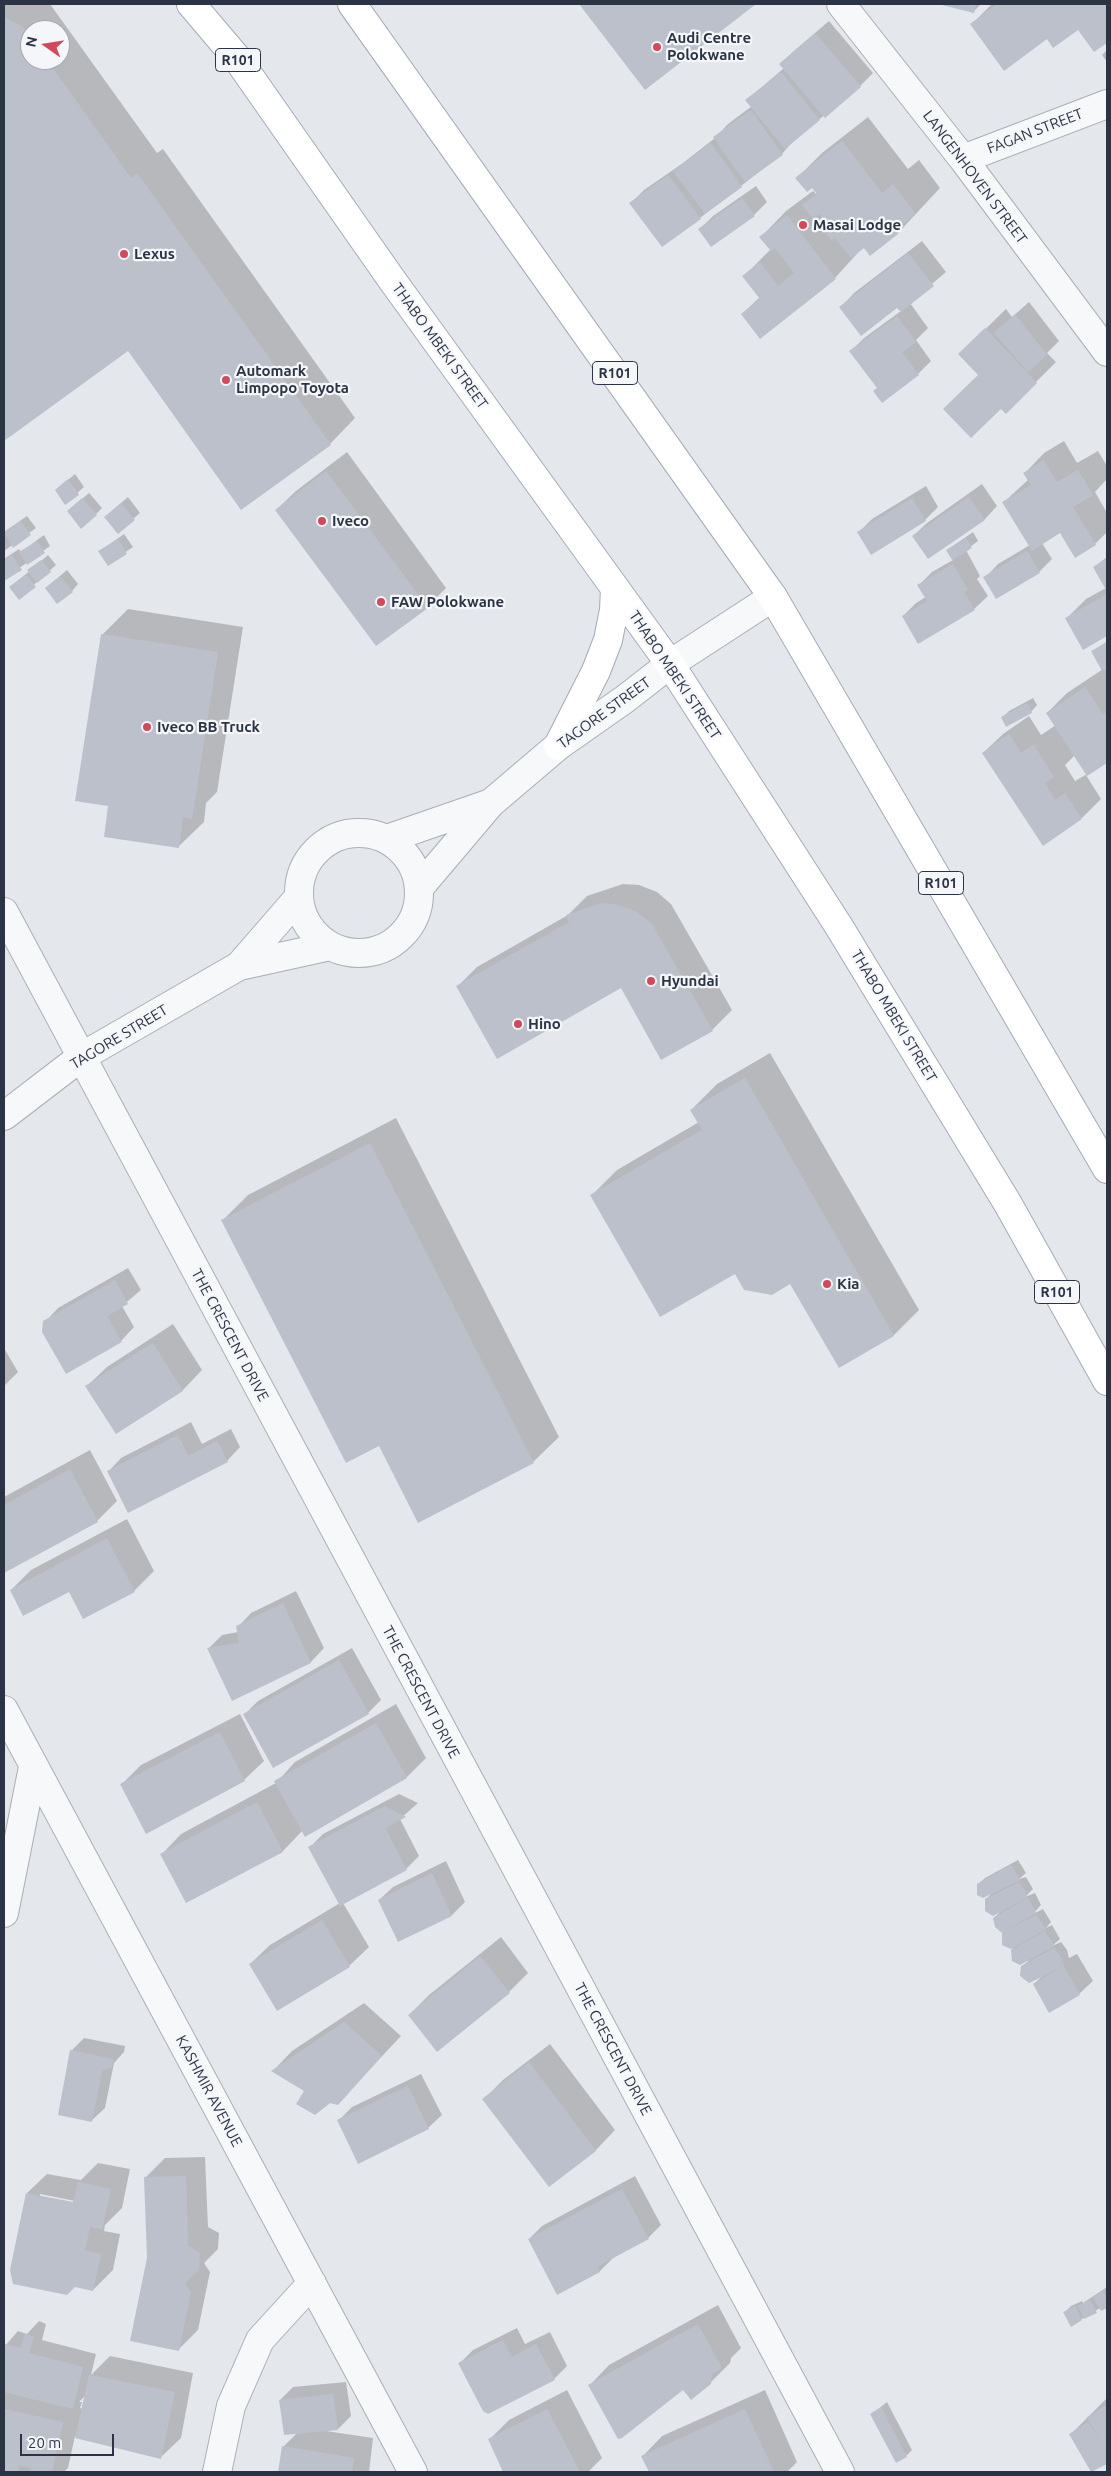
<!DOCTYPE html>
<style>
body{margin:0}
#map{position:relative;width:1111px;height:2476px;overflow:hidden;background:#e4e7ec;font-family:Ubuntu,sans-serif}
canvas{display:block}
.frame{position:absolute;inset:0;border:5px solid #2b3445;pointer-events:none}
.north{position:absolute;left:20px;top:20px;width:50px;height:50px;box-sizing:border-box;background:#f4f6f9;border:1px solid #a4a8b1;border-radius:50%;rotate:283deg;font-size:14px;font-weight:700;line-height:20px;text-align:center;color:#2b3445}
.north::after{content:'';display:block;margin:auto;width:18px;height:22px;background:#d1495b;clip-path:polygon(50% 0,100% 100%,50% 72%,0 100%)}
.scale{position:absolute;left:20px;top:2434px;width:94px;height:22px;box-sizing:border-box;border:2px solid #2b3445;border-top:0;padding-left:6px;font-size:15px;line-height:18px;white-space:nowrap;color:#2b3445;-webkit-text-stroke:4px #f4f6f9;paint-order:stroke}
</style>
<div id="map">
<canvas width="1111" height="2476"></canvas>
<div class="frame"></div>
<div class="north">N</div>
<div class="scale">20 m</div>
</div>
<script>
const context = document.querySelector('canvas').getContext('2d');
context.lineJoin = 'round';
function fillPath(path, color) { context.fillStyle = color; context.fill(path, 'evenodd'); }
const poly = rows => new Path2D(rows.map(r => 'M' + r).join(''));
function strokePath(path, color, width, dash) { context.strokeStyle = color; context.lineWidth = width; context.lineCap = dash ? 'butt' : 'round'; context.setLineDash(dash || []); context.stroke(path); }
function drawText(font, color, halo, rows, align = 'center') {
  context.font = font + ' Ubuntu,sans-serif'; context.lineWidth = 4.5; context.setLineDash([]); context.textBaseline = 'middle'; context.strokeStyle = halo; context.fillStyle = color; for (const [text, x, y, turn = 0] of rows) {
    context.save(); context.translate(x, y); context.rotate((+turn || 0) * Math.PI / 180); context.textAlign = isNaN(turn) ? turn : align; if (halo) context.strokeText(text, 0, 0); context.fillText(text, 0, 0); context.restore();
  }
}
const shadow = poly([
 [4,4,50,4,157,153,163,149,355,418,330,444,241,508,128,349,4,439],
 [30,30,60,30,60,60,30,60],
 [581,4,754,4,646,88],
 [941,4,981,4,973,12],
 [992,4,1107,4,1107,41,1095,51,1078,28,1047,38,972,24],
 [829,21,873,73,860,86,794,140,782,154,700,218,631,203,644,190,683,163,715,138,728,124,752,106,747,100,784,68,781,64,794,51],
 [1107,50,1107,62,1102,55],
 [868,117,908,169,919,160,940,188,898,233,870,254,864,246,835,278,760,337,742,314,760,297,744,276,771,249,761,237,786,211,813,191,816,194,817,192,813,186,797,178,822,153],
 [756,186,767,202,754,215,700,229,713,216],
 [922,241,946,272,910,303,928,328,916,340,931,361,918,374,878,388,851,351,864,338,901,311,897,306,841,307,854,293],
 [1029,302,1059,341,1047,353,1056,362,1006,412,980,375,960,354,1006,309,1012,317],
 [1064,441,1077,463,1098,451,1107,466,1107,479,1095,492,1107,513,1107,532,1095,544,1060,532,1042,543,1052,559,1039,572,985,578,998,564,1030,545,1004,502,1029,479,1025,473,1044,453],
 [347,452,446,588,427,607,276,510,296,491],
 [75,474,84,487,66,503,56,490],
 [982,484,997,506,984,520,913,536,927,523],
 [926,486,938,507,925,520,859,532,872,519],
 [89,493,102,508,96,514,75,505],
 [128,497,140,513,118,532,105,517],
 [27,516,36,528,4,551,4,532],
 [973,532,978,541,966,550,980,576,977,579,988,596,974,609,903,616,916,603,926,597,919,585,932,572,953,560,947,550],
 [124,534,133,547,108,564,100,551],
 [44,535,50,546,4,579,4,559,19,549,21,552],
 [48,555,56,565,19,598,11,587],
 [1107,557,1107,635,1083,649,1066,619,1086,599,1106,588,1094,567],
 [67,570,78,584,72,591,53,582],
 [128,609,243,627,217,792,206,803,204,822,178,847,110,805,102,635],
 [1107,641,1107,666,1105,668,1107,672,1107,761,1086,775,1101,799,1082,818,983,753,1003,734,1029,716,1041,735,1056,725,1047,713,1067,693,1103,669,1093,652],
 [1075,755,1087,774,1075,781,1065,765],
 [1033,698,1037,705,1031,712,1002,718,1009,711],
 [623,884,639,885,657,892,671,904,732,1010,712,1030,622,986,457,987,477,967,568,915,587,896],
 [770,1053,919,1310,894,1335,839,1367,791,1282,735,1272,592,1195,617,1170,699,1122,691,1110,717,1084],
 [396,1118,559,1437,533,1462,380,1444,223,1220,248,1195],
 [128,1268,141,1290,122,1306,134,1327,121,1341,45,1322,58,1308],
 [173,1324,202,1370,183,1390,116,1433,87,1386,107,1367],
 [4,1348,18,1372,4,1386],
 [191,1422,202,1444,231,1429,240,1447,227,1461,108,1472,121,1458],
 [90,1450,117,1501,97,1521,5,1571,4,1497],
 [127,1519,154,1571,134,1591,11,1590,31,1570],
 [296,1591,324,1648,311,1662,233,1699,209,1648,222,1635,238,1632,238,1627,251,1613],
 [352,1648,381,1700,368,1713,245,1714,258,1701],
 [396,1704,426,1758,407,1777,303,1830,283,1851,187,1902,162,1854,181,1834,276,1783,295,1762],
 [240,1714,264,1761,244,1780,122,1784,141,1765],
 [399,1794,418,1803,400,1819,419,1856,406,1869,343,1903,369,1947,349,1966,250,1964,270,1945,340,1903,310,1847,323,1834],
 [1018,1860,1026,1873,1019,1879,1026,1877,1033,1889,1025,1897,1035,1893,1041,1905,1033,1914,1043,1909,1051,1922,1046,1928,1052,1925,1060,1939,1052,1946,1061,1942,1067,1950,1069,1958,1077,1954,1093,1981,1079,1994,1034,1984,1043,1975,1022,1967,1029,1960,1014,1960,1013,1949,1003,1944,1003,1932,994,1918,1002,1910,986,1899,993,1892,978,1884,985,1878],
 [446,1861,465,1902,452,1915,398,1940,379,1900,393,1887],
 [501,1937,528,1973,509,1992,409,2015,429,1995],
 [364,2003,401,2036,337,2104,306,2090,273,2071,292,2051],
 [84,2038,125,2046,124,2052,114,2063,105,2108,91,2121,71,2051],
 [550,2044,615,2130,596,2150,549,2185,484,2099,503,2080],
 [421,2074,442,2115,428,2128,338,2121,352,2107],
 [205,2157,208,2227,219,2233,218,2249,204,2263,210,2272,198,2330,178,2350,148,2258,145,2178,165,2158],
 [98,2163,130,2169,122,2208,105,2225,104,2231,120,2234,113,2270,93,2290,27,2193,47,2174,81,2180],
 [40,2194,80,2202,79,2205,40,2197],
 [635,2176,661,2225,648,2238,613,2258,600,2271,557,2293,529,2239,542,2226],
 [1107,2287,1107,2307,1101,2310,1100,2308,1082,2319,1064,2313,1071,2306,1082,2301,1083,2303],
 [718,2305,741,2348,731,2358,730,2363,710,2383,683,2388,590,2385,609,2365],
 [39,2321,46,2324,42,2340,96,2354,91,2375,110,2356,193,2373,181,2438,161,2457,75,2436,68,2468,64,2472,4,2472,4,2347,18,2331,27,2334],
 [86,2395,83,2409,80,2408,82,2402,79,2402],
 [517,2328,525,2344,550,2332,567,2366,554,2379,460,2363,473,2350],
 [346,2382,351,2416,338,2429,326,2431,373,2438,369,2472,279,2472,283,2447,298,2432,280,2400,293,2387],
 [567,2390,602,2458,588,2472,505,2472,489,2440,509,2420],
 [765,2390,797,2462,787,2472,650,2472,643,2456,662,2436],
 [1107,2398,1107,2463,1092,2471,1071,2434],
 [887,2402,912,2450,906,2456,872,2414]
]);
const building = poly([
 [579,4,756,4,645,90],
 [938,4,976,4,974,13],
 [997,4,1107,4,1107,43,1094,52,1078,30,1053,48,1047,39,1004,71,970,24],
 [4,17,24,28,30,37,30,60,47,60,131,178,137,173,331,445,241,510,128,351,4,441],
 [815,33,861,87,825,118,779,64],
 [781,72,820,120,785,149,745,100],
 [751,110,783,155,745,182,713,137],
 [842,141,882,193,893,184,916,214,895,230,898,234,870,256,864,248,851,258,835,238,832,241,819,225,825,221,819,214,813,219,802,205,817,194,812,188,807,192,795,178],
 [711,143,742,187,705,214,673,171],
 [668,175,701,219,662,247,629,203],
 [742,198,755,216,711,247,698,229],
 [787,215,836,279,760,339,741,314,760,299,742,276,760,262,778,286,794,273,775,248,771,251,759,237],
 [908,253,934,286,901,312,897,308,861,336,839,307],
 [1015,314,1047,355,1028,372,994,333],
 [897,316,916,342,902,352,919,375,882,403,873,391,877,388,849,351],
 [985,328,1037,383,1006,414,1001,409,971,438,943,409,978,375,958,354],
 [1044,460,1057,482,1078,470,1093,495,1073,507,1096,545,1075,558,1060,533,1032,551,1002,502,1031,485,1023,473],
 [326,471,428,608,376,646,275,510],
 [68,479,79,495,65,505,55,490],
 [969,497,985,520,928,559,912,536],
 [82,498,97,515,81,529,67,511],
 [912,498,926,521,871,555,857,532],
 [121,503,135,520,118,534,104,517],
 [21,521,31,535,13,548,4,532],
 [966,538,972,548,952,560,946,550],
 [118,539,127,554,108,566,98,551],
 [37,541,45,553,27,565,19,552],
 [1027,551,1040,573,996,599,983,577],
 [12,555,22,570,4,581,4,560],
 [1107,558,1107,589,1106,590,1093,567],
 [41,560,51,572,37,583,27,570],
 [953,564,968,590,964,592,975,610,918,644,902,616,927,601,917,585],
 [26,574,36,587,19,600,9,587],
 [60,576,73,592,57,604,45,588],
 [1107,594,1107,636,1083,650,1065,618],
 [101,634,218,652,192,819,183,817,179,848,104,837,108,806,75,801],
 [1107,642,1107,668,1102,671,1091,651],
 [1085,687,1103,714,1107,712,1107,763,1087,776,1046,713],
 [1027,703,1032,713,1006,727,1001,717],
 [1009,734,1021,753,1034,745,1054,777,1045,783,1055,800,1065,793,1082,819,1043,846,982,753],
 [602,903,619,905,637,912,652,924,713,1031,661,1060,621,988,497,1059,456,986,569,922,566,915],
 [745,1078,894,1336,839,1368,790,1284,772,1295,744,1290,735,1274,660,1317,590,1195,702,1130,690,1110],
 [370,1143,534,1463,418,1523,379,1446,346,1463,221,1220],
 [115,1280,128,1304,107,1316,122,1342,66,1374,42,1332,43,1321],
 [153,1343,183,1391,116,1434,85,1386],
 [178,1435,188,1456,217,1441,228,1462,128,1513,107,1471],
 [70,1469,98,1522,4,1573,4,1505],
 [107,1538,135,1592,83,1619,69,1592,23,1616,10,1590],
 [283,1603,311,1663,232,1701,207,1648,239,1643,236,1626],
 [339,1660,369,1714,273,1768,243,1714],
 [376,1723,407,1778,305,1837,274,1781],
 [220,1732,245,1781,146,1834,120,1784],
 [257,1802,283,1852,186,1903,160,1854],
 [385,1806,406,1817,385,1828,407,1870,340,1906,308,1847],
 [1011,1865,1020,1880,983,1898,977,1895,977,1884],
 [432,1873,452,1916,398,1942,378,1900],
 [1019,1882,1028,1897,993,1916,985,1911,985,1899],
 [1028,1898,1036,1913,1004,1931,1036,1915,1046,1929,1011,1949,1002,1945,1002,1933,995,1927,993,1918],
 [322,1920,350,1967,277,2011,249,1964],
 [1045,1931,1054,1946,1020,1965,1012,1961,1011,1950],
 [1054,1948,1061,1957,1064,1966,1029,1983,1020,1976,1021,1966],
 [480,1956,510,1993,437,2052,408,2015],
 [1064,1966,1080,1995,1049,2013,1033,1984],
 [344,2022,382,2056,338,2105,330,2103,315,2115,296,2104,304,2091,271,2071],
 [70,2050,113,2059,112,2067,102,2071,92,2122,58,2115],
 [529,2062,596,2151,549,2187,482,2099],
 [408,2086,429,2129,358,2164,337,2120],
 [186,2176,188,2246,200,2253,199,2270,185,2283,191,2292,179,2351,130,2341,147,2258,144,2177],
 [78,2182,111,2189,102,2229,90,2227,85,2250,101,2254,93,2291,75,2287,67,2295,13,2284,10,2270,26,2193,73,2202],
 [622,2189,649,2239,598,2266,600,2272,557,2295,528,2239],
 [1103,2291,1107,2298,1107,2308,1101,2311,1093,2297],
 [1090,2300,1097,2313,1084,2319,1078,2306],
 [1075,2306,1082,2320,1071,2327,1063,2312],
 [698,2324,722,2368,712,2374,711,2384,691,2400,683,2390,622,2438,618,2439,588,2385],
 [25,2334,34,2337,29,2353,83,2367,73,2409,4,2392,4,2344,21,2348],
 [503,2340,512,2357,536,2344,555,2380,488,2414,483,2411,458,2363],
 [89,2375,175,2392,161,2459,75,2438],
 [333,2394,338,2430,284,2435,279,2400],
 [1107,2405,1107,2464,1091,2472,1069,2434,1088,2422,1101,2442,1087,2417],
 [881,2407,907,2457,896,2463,870,2414],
 [4,2409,63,2422,52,2472,30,2472,31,2468,19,2466,18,2472,4,2472],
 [547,2409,580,2472,503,2472,488,2439],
 [745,2409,774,2472,649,2472,641,2456],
 [282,2446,354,2458,352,2472,278,2472]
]);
const minor = poly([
 [841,4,963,159,1107,352],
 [963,159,1107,104],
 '299 893a60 60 0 1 1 120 0a60 60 0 1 1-120 0Z',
 [387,839,491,803],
 [419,888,491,803,558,746,625,699,670,664,773,597],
 [4,912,840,2472],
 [239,966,299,897],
 [4,1116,81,1057,239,966,330,946],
 [4,1710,413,2472],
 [4,1913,33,1767],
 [217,2472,231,2406,260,2340,312,2283]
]);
const major = poly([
 [191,4,236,57,392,280,670,664,838,925,1008,1204,1107,1381],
 [352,4,773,597,1107,1169],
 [558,746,596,671,608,640,614,610,615,588]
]);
const markers = [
 [657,47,5,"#d1495b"],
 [803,225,5,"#d1495b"],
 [124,254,5,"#d1495b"],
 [226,380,5,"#d1495b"],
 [322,521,5,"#d1495b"],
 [381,602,5,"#d1495b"],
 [147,727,5,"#d1495b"],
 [651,981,5,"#d1495b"],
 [518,1024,5,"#d1495b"],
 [827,1284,5,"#d1495b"]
];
const shields = [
 [238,60,45],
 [615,373,45],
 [941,883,45],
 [1057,1292,45]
];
const shieldNames = [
 ["R101",238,60],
 ["R101",615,373],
 ["R101",941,883],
 ["R101",1057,1292]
];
const poiNames = [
 ["Audi Centre",667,38],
 ["Polokwane",667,55],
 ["Masai Lodge",813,225],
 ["Lexus",134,254],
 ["Automark",236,371],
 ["Limpopo Toyota",236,388],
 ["Iveco",332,521],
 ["FAW Polokwane",391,602],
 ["Iveco BB Truck",157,727],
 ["Hyundai",661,981],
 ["Hino",528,1024],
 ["Kia",837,1284]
];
const streetNames = [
 ["FAGAN STREET",1035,131,-21],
 ["LANGENHOVEN STREET",975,177,53],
 ["THABO MBEKI STREET",440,346,54],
 ["THABO MBEKI STREET",675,675,56],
 ["TAGORE STREET",604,713,-36],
 ["THABO MBEKI STREET",894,1016,59],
 ["TAGORE STREET",119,1037,-31],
 ["THE CRESCENT DRIVE",230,1335,62],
 ["THE CRESCENT DRIVE",421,1692,62],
 ["THE CRESCENT DRIVE",613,2049,62],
 ["KASHMIR AVENUE",209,2091,62]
];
fillPath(shadow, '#0003');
fillPath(building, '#bbc0ca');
strokePath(minor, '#a9aeb7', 30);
strokePath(major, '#a3abb8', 30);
strokePath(minor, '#f7f8fa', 28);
strokePath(major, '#fff', 28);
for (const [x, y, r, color] of markers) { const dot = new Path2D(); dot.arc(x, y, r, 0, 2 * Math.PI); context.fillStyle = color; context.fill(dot); strokePath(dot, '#f4f6f9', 2); }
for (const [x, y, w] of shields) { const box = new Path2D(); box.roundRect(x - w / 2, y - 11.5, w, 23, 4); context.fillStyle = '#f4f6f9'; context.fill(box); strokePath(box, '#2b3445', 1); }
drawText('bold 14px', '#2b3445', null, shieldNames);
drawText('bold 15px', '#2b3445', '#f4f6f9', poiNames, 'left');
drawText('15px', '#2b3445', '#f4f6f9', streetNames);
</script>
